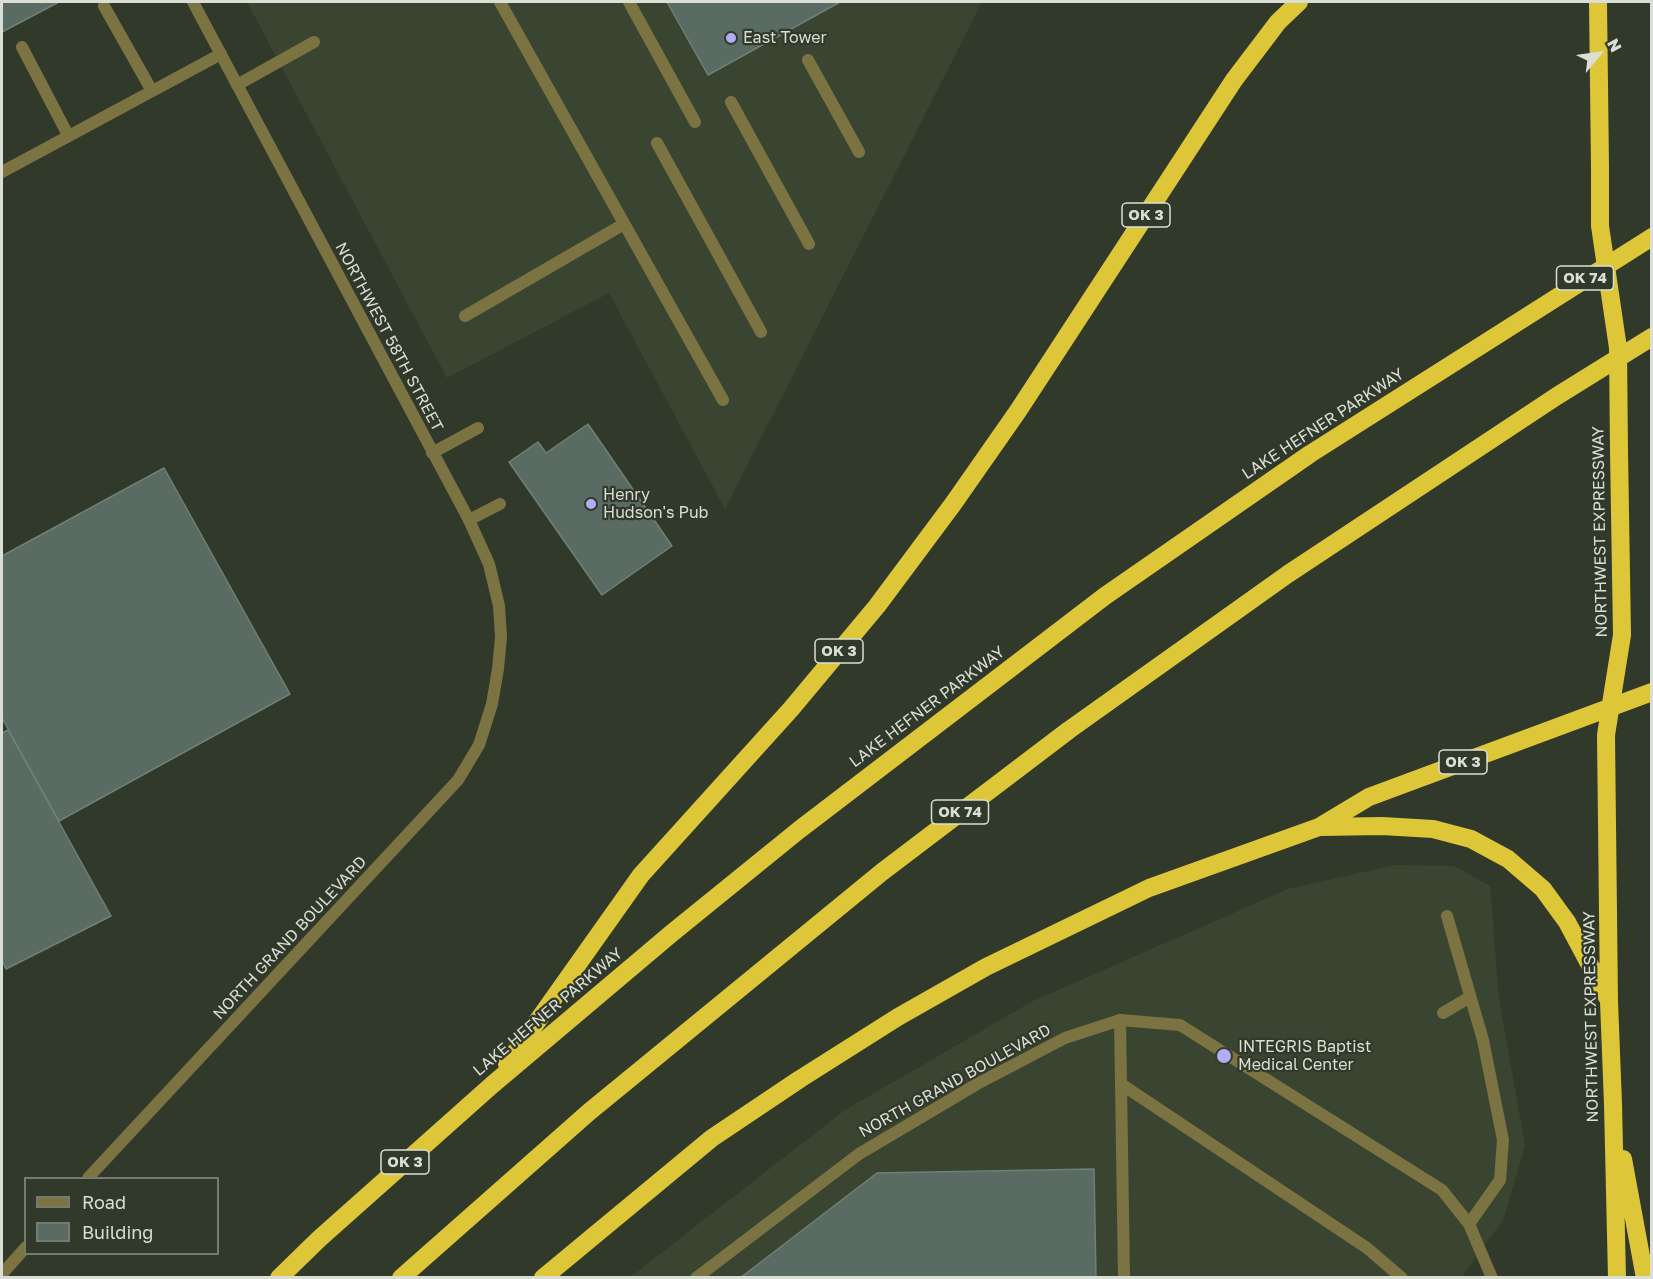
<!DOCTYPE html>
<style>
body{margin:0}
#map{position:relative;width:1653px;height:1279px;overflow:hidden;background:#31392a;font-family:"Golos Text",sans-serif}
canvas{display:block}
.frame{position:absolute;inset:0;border:3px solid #dadfd6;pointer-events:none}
.legend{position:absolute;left:24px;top:1177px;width:195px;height:78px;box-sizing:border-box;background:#31392a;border:2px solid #757b6f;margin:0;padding:8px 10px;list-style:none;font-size:18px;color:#dadfd6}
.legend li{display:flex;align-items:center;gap:12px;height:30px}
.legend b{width:30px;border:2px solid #757b6f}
.north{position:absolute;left:1569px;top:24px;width:60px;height:60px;-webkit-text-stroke:4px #31392a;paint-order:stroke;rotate:61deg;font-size:16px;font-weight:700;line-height:24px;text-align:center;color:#dadfd6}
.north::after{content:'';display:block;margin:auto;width:21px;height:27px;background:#dadfd6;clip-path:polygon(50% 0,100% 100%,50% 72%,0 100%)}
</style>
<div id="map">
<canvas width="1653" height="1279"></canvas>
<div class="frame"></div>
<ul class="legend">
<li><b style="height:8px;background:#7c7342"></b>Road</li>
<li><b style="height:16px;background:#596b62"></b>Building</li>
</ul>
<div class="north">N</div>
</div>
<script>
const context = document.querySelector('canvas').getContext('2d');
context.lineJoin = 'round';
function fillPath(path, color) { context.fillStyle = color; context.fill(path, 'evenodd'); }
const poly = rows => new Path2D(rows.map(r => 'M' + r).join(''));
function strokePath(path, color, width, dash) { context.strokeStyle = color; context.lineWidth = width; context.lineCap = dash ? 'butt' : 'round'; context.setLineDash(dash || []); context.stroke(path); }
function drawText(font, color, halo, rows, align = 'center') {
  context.font = font + ' "Golos Text",sans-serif'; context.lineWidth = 4.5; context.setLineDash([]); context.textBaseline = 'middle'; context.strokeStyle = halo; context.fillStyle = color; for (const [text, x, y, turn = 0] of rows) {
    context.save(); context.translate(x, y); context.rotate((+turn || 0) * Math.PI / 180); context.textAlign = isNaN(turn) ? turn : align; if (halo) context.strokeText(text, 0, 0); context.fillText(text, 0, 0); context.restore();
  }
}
const built = poly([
 [247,2,982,2,725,509,609,293,447,378],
 [1395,865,1454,866,1490,886,1499,998,1525,1146,1503,1220,1464,1273,1465,1277,629,1278,845,1110,1033,1001,1288,889]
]);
const building = poly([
 [2,2,59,2,2,32,2,2],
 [667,2,840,2,708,75,667,2],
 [588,424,672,546,602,595,509,462,538,442,546,453,588,424],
 [164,468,290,694,59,821,2,718,2,556,164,468],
 [8,730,111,916,6,969,2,960,2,733,8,730],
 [1094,1169,1096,1278,740,1278,877,1173,1094,1169]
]);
const lane = poly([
 [500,2,723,400],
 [629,2,695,122],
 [104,6,152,91],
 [22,47,68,135],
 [808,60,859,152],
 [237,85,314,42],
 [731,102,809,244],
 [657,143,761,332],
 [2,172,221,54],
 [465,316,624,224],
 [432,453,478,428],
 [469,520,500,504],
 [1447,916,1483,1040,1503,1140,1500,1180,1469,1224],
 [1443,1013,1470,997],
 [1120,1020,1124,1278],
 [1121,1084,1367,1248,1402,1278]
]);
const street = poly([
 [88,1178,458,780,479,745,492,704,498,669,501,637,499,606,489,564,469,520,193,2],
 [2,1274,26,1247],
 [696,1278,859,1154,977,1084,1065,1038,1120,1020,1180,1025,1442,1190,1469,1224,1492,1278]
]);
const highway = poly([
 [1598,2,1600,167],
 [1321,827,1382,826,1433,829,1471,839,1508,859,1543,889,1567,922,1607,997],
 [507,1064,641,875,791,709,877,606,953,504,1018,411,1234,80,1278,22,1299,2],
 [1623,1159,1645,1278],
 [279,1278,319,1239,492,1085,672,933,799,830,1105,596,1310,454,1652,237],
 [401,1278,589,1112,882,872,1069,730,1288,574,1557,396,1652,337],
 [543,1278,712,1138,800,1079,898,1017,986,967,1149,888,1319,827,1369,797,1652,692],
 [1617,1278,1613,1104,1609,1001,1606,735,1622,635,1619,451]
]);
const highwayBridge = poly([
 [1600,167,1600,226,1618,348,1619,451]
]);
const markers = [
 [731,38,6,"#b3adf9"],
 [591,504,6,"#b3adf9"],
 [1224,1056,8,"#b3adf9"]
];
const shields = [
 [1146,215,48],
 [1585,278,57],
 [839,651,48],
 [1463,762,48],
 [960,812,57],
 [405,1162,48]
];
const shieldNames = [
 ["OK 3",1146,215],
 ["OK 74",1585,278],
 ["OK 3",839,651],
 ["OK 3",1463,762],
 ["OK 74",960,812],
 ["OK 3",405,1162]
];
const poiNames = [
 ["East Tower",743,38],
 ["Henry",603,495],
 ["Hudson's Pub",603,513],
 ["INTEGRIS Baptist",1238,1047],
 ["Medical Center",1238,1065]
];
const streetNames = [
 ["NORTHWEST 58TH STREET",389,337,62],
 ["LAKE HEFNER PARKWAY",1323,424,-33],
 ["NORTHWEST EXPRESSWAY",1600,532,-91],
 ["LAKE HEFNER PARKWAY",927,707,-37],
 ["NORTH GRAND BOULEVARD",290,938,-47],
 ["LAKE HEFNER PARKWAY",548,1012,-40],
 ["NORTHWEST EXPRESSWAY",1591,1017,-91],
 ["NORTH GRAND BOULEVARD",955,1081,-29]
];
fillPath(built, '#3a4531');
fillPath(building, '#596b62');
strokePath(building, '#6e8177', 1.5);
strokePath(lane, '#7c7342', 12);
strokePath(street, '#7c7342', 12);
strokePath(highway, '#ddc638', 18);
strokePath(highwayBridge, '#ddc638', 18);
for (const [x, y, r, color] of markers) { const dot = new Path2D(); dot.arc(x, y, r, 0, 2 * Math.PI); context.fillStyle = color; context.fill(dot); strokePath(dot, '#31392a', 2); }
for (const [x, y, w] of shields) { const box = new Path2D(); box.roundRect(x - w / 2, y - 12, w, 24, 4.5); context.fillStyle = '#31392a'; context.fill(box); strokePath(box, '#dadfd6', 1.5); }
drawText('bold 15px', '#dadfd6', null, shieldNames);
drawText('16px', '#dadfd6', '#31392a', poiNames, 'left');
drawText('16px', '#dadfd6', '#31392a', streetNames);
</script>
